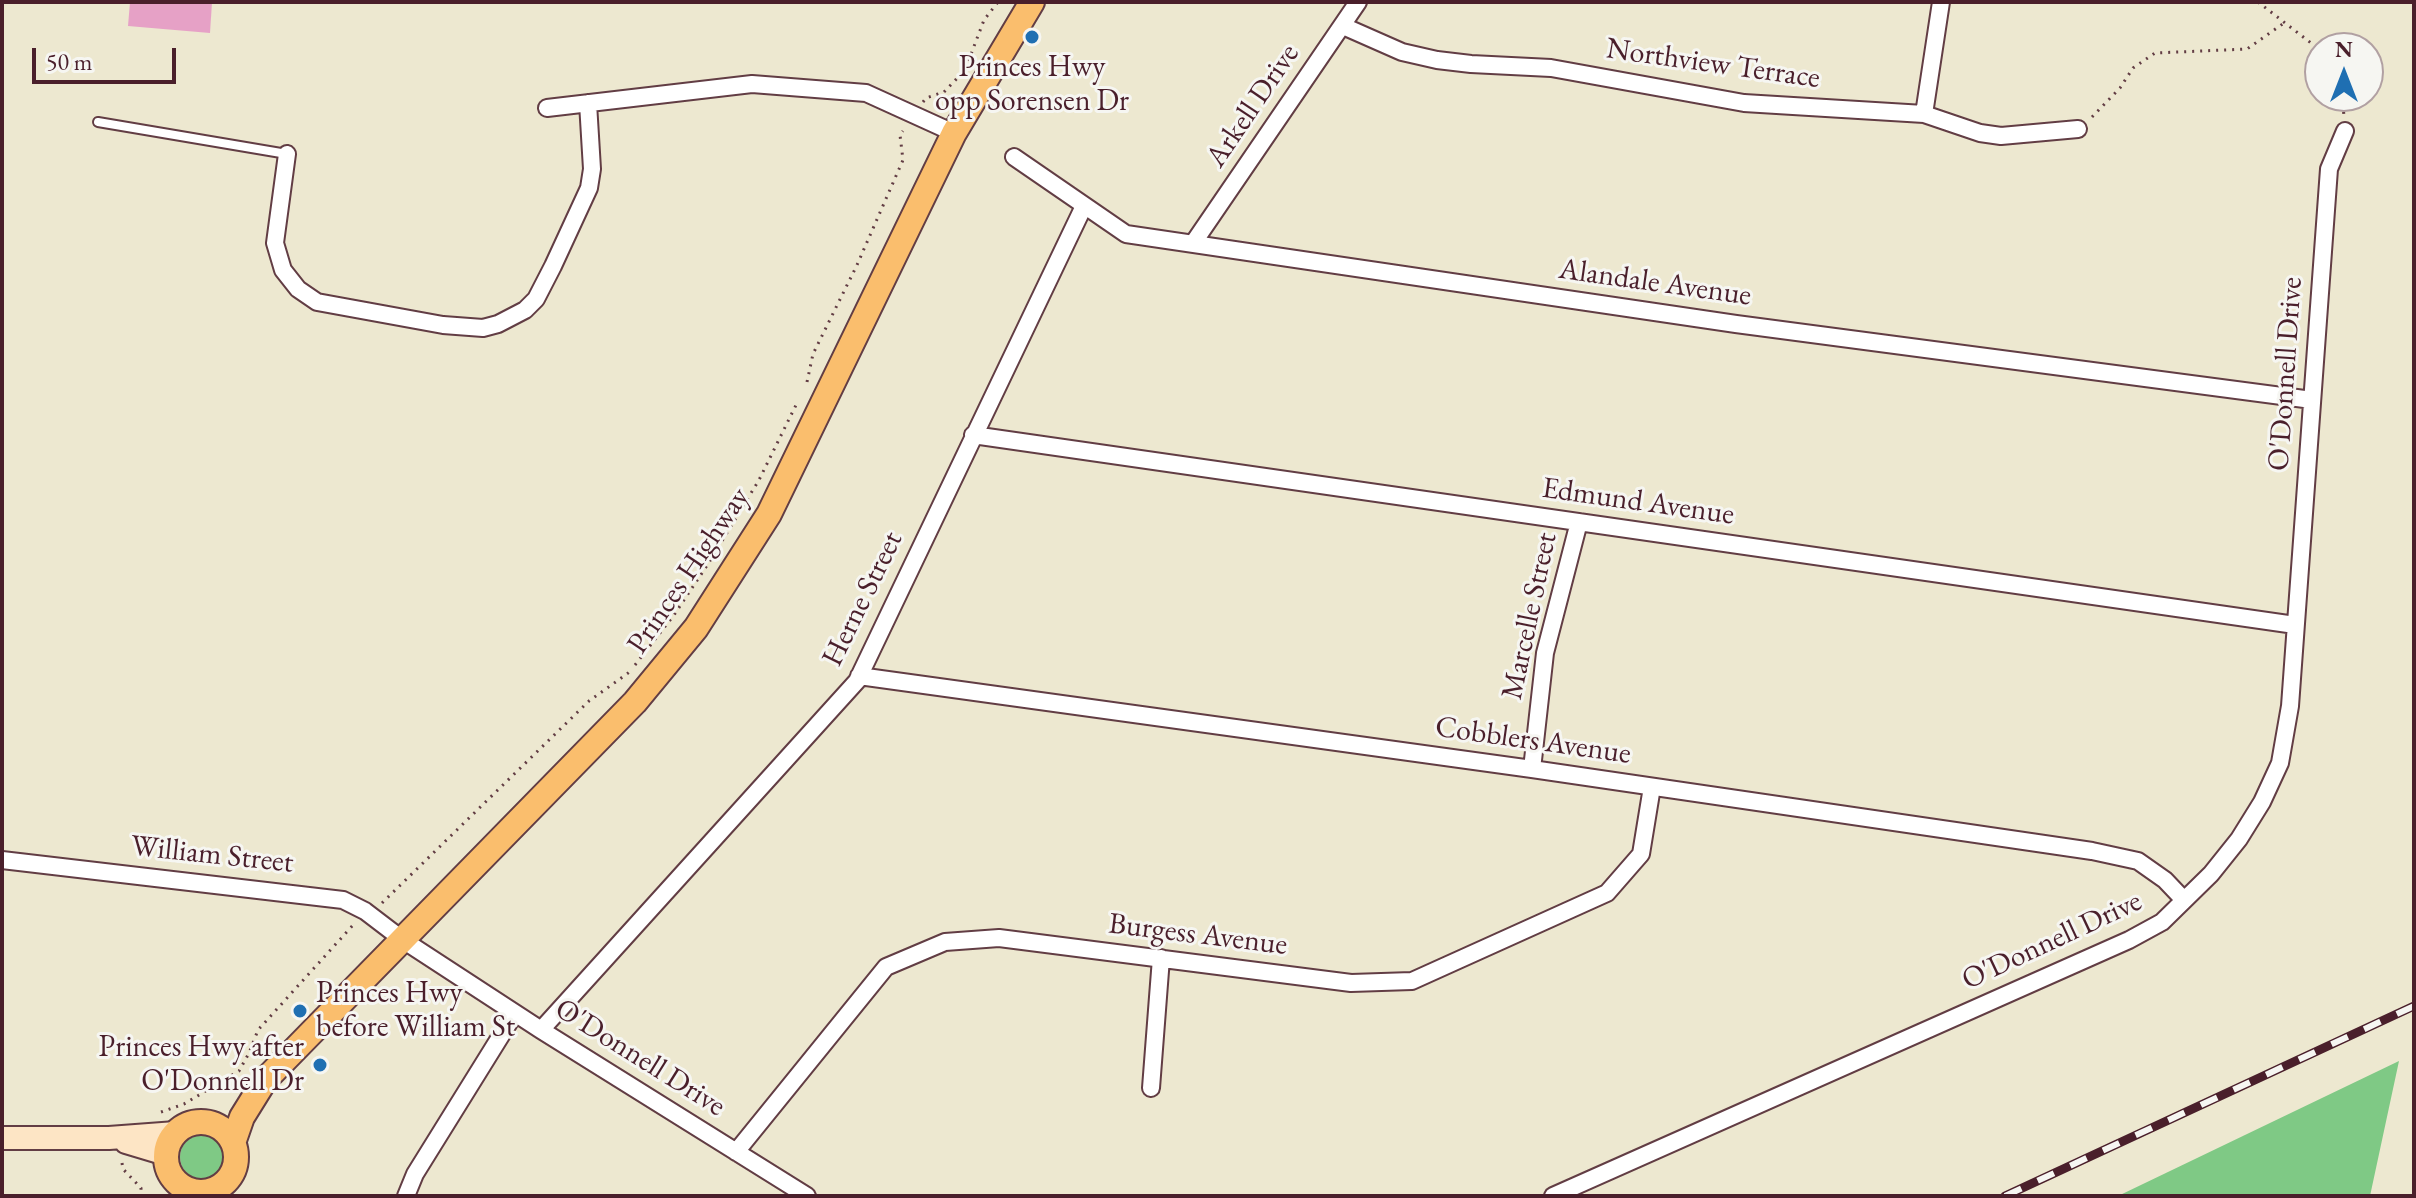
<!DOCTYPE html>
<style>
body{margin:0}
#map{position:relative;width:2416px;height:1198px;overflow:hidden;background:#ede8d0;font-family:"EB Garamond",serif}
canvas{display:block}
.frame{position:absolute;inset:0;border:4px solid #4a1f2b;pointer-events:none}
.north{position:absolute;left:2304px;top:32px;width:80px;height:80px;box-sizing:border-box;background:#f6f6f2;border:2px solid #b1a0a2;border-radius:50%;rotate:0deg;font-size:22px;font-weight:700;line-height:32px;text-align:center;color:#4a1f2b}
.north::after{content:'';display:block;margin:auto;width:28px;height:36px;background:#1f6fb2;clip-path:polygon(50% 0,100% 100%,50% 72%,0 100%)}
.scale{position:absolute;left:32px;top:48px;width:144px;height:36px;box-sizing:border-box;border:4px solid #4a1f2b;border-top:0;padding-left:10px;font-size:24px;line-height:28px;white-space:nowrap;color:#4a1f2b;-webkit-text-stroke:6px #f6f6f2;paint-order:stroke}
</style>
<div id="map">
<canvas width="2416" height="1198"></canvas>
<div class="frame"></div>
<div class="north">N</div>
<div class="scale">50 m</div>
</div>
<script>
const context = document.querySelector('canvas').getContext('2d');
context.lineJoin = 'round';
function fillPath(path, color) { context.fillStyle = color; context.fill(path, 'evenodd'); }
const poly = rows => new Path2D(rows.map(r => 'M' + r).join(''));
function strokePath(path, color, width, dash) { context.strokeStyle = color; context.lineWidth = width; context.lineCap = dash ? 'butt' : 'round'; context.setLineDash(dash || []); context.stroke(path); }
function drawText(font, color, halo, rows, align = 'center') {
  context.font = font + ' "EB Garamond",serif'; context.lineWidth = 6; context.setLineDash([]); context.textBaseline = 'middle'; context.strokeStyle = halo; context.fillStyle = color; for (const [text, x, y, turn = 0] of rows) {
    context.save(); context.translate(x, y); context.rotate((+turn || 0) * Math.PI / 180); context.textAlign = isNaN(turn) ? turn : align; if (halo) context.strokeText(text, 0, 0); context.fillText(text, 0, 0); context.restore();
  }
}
const green = poly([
 [2399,1061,2370,1196,2118,1196],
 '180 1157a22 22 0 1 1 44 0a22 22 0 1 1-44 0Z'
]);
const building = poly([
 [130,2,212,2,210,33,128,26]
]);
const path = poly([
 [2258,2,2320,50],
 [2342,96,2344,116],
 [923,102,926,98,944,92,965,70,984,20,998,2],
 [2092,117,2120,88,2133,68,2155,53,2247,49,2284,23],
 [807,382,813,354,857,265,903,160,900,135,903,131],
 [635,665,674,615,708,564,759,480,797,403],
 [382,903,589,701,631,671],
 [161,1112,184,1104,239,1071,249,1053,258,1030,354,924],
 [122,1163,123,1169,141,1188,141,1196]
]);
const lane = poly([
 [98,122,287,154]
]);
const street = poly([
 [1343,26,1402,52,1437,60,1471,64,1551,68,1744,103,1924,114,1980,133,2001,136,2078,129],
 [547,108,752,84,866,93,954,133],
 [1924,114,1941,2],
 [287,154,275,243,283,270,298,289,317,302,443,325,483,328,498,324,525,310,536,299,553,266,589,188,592,169,588,103],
 [1014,157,1126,234,1736,324,2312,400],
 [1194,242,1358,2],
 [973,435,2295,625],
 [859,676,1532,769,2092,851,2138,861,2165,880,2184,900],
 [1532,769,1545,653,1579,522],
 [2,860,343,900,365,911,403,940,541,1030,807,1196],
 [541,1030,857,681,1084,206],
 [1151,1088,1161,958],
 [736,1152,886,967,945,942,999,938,1351,983,1412,981,1607,893,1641,854,1652,787],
 [406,1196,415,1174,515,1013],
 [1553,1196,2129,940,2162,922,2211,874,2239,839,2262,802,2280,763,2290,706,2329,169,2345,131]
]);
const secondary = poly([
 [2,1138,109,1138,176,1133],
 [126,1142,166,1154]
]);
const primary = poly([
 '166 1157a35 35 0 1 1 70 0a35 35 0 1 1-70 0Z',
 [233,1143,242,1117,265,1080,635,702,696,628,769,514,954,133,1032,2]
]);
const rail = poly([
 [2005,1196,2414,1006]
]);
const markers = [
 [1032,37,8,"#1f6fb2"],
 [300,1011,8,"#1f6fb2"],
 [320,1065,8,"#1f6fb2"]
];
const streetNames = [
 ["Northview Terrace",1713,64,8],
 ["Arkell Drive",1253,106,-56],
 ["Alandale Avenue",1655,283,8],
 ["O'Donnell Drive",2286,374,-86],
 ["Edmund Avenue",1638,502,8],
 ["Princes Highway",689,571,-56],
 ["Herne Street",863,599,-64],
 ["Marcelle Street",1530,616,-78],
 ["Cobblers Avenue",1533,741,8],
 ["William Street",212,855,6],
 ["Burgess Avenue",1198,935,7],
 ["O'Donnell Drive",2052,941,-25],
 ["O'Donnell Drive",640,1058,32]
];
const poiNames = [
 ["Princes Hwy",1032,68],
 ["opp Sorensen Dr",1032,102],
 ["Princes Hwy",316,994,"left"],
 ["before William St",316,1028,"left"],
 ["Princes Hwy after",304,1048,"right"],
 ["O'Donnell Dr",304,1082,"right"]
];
fillPath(green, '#7fc985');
fillPath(building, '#e6a1c6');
strokePath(lane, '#623d44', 12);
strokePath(street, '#623d44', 20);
strokePath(secondary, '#623d44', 26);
strokePath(primary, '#623d44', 28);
strokePath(path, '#623d44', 3, [2, 6]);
strokePath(lane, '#fff', 8);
strokePath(street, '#fff', 16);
strokePath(secondary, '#fde5c5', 22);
strokePath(primary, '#fabe6d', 24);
strokePath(rail, '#4a1f2b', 9);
strokePath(rail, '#f6f6f2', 6, [18]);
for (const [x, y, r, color] of markers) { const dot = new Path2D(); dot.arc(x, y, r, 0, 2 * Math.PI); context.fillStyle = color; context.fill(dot); strokePath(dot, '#f6f6f2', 3); }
drawText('30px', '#4a1f2b', '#f6f6f2', streetNames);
drawText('30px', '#4a1f2b', '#f6f6f2', poiNames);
</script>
